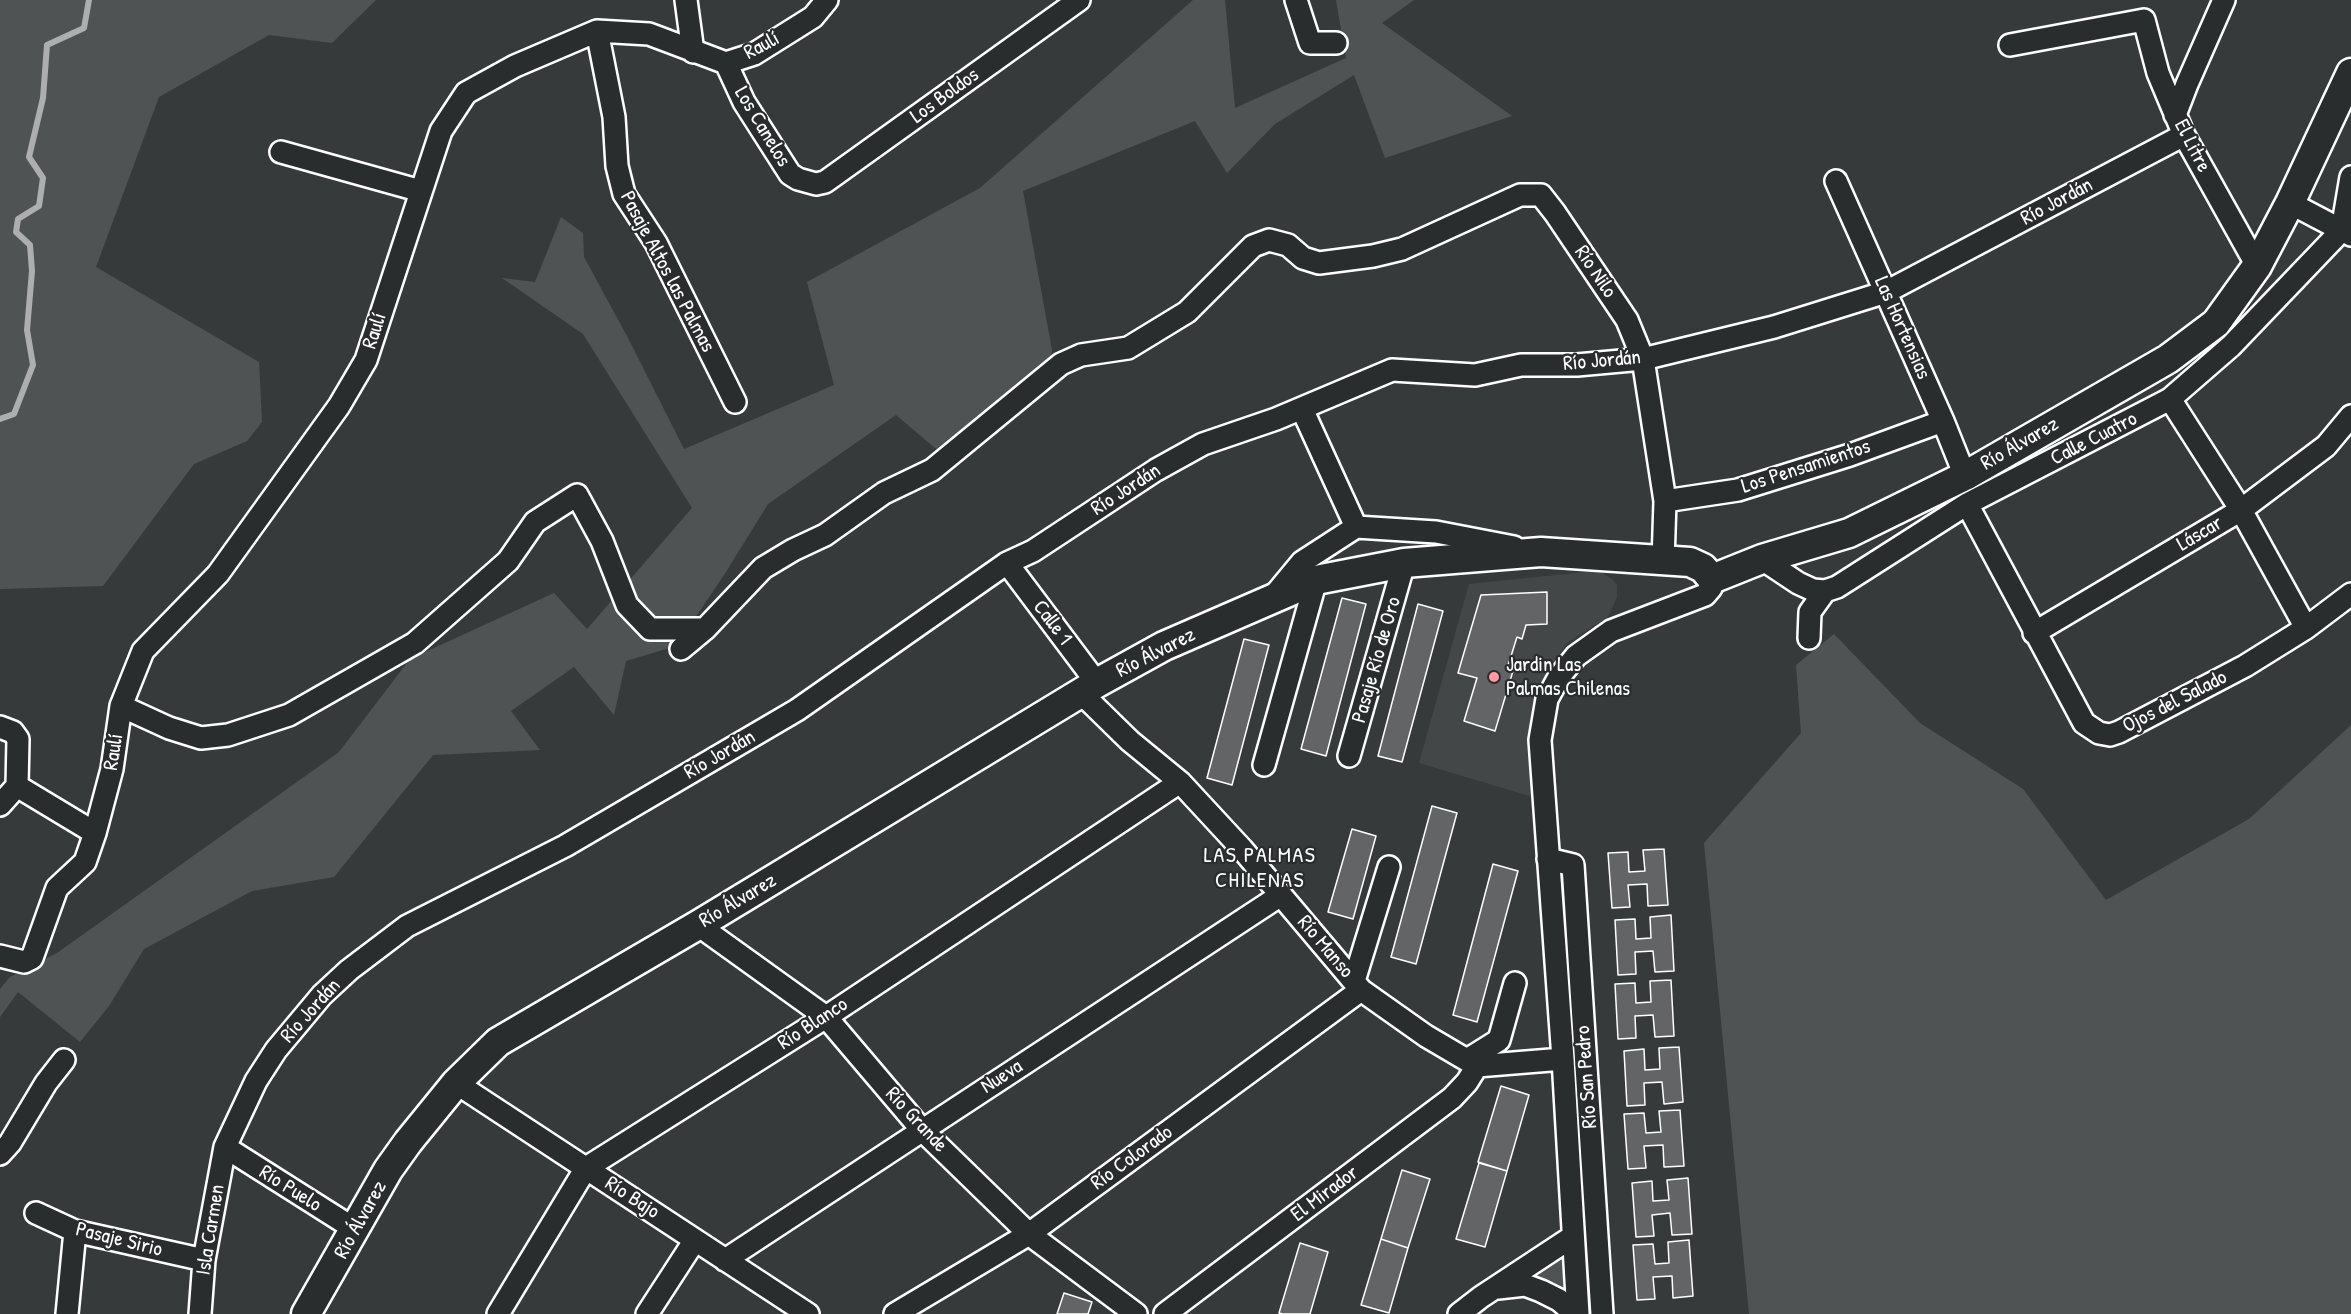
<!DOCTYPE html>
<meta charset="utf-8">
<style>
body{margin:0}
canvas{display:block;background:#373a3b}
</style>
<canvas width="2351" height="1314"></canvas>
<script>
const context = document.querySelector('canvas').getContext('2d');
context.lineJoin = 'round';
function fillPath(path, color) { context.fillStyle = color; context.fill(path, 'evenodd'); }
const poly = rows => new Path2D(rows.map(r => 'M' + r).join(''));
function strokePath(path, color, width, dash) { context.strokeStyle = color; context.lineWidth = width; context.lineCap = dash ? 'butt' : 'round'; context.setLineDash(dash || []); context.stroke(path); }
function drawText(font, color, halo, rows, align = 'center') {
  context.font = font + ' "Patrick Hand",sans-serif'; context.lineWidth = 4.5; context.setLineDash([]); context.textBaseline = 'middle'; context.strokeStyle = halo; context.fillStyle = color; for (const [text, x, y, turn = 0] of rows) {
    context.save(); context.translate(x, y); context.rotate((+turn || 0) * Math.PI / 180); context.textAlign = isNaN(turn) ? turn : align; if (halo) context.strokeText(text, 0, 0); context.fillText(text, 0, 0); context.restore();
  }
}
const built = poly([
 [1594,571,1601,572,1613,580,1617,585,1617,597,1608,617,1567,643,1551,666,1540,688,1528,738,1533,797,1419,763,1469,584]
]);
const green = poly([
 [0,0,376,0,332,43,269,35,159,97,96,267,259,362,262,422,247,441,194,464,103,586,0,589],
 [1193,0,1225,0,1235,108,1346,58,1336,0,1414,0,1382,23,1512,116,1385,158,1354,75,1275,124,1227,173,1195,121,1023,191,1052,350,1049,369,942,454,896,415,768,504,724,575,676,646,626,661,614,715,574,667,511,711,540,750,433,755,334,877,252,891,144,949,109,1006,80,1042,18,992,0,1017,0,989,10,977,57,953,339,752,410,659,554,593,587,629,692,508,583,334,502,278,535,282,561,217,583,233,584,257,628,338,684,449,834,385,807,282,980,188],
 [1834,634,1920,723,2023,789,2106,900,2249,819,2351,725,2351,1314,1749,1314,1704,843,1801,733,1796,665],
 [1562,910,1567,910,1576,1038,1570,1038],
 [1572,1078,1577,1078,1586,1217,1580,1217],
 [1564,1256,1566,1295,1531,1280]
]);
const stream = poly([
 [0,419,14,414,33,365,27,330,32,271,30,245,16,232,18,219,39,206,43,178,29,157,43,98,47,45,84,28,89,0]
]);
const building = poly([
 [1547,592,1547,624,1526,625,1522,639,1517,637,1507,669,1513,671,1495,731,1464,721,1477,678,1458,673,1481,595,1547,592],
 [1342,598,1366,604,1326,756,1301,749,1342,598],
 [1418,604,1443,611,1402,762,1378,756,1418,604],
 [1244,639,1269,645,1232,785,1207,778,1244,639],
 [1432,806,1457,813,1416,964,1391,957,1432,806],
 [1352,829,1376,836,1353,919,1328,912,1352,829],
 [1664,849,1668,905,1648,906,1647,884,1628,885,1630,907,1612,908,1608,853,1628,852,1629,872,1645,871,1643,850,1664,849],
 [1493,864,1518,871,1477,1022,1453,1015,1493,864],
 [1671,915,1674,971,1655,972,1653,951,1635,952,1636,974,1618,975,1615,920,1635,919,1636,939,1651,938,1650,917,1671,915],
 [1671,980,1674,1036,1655,1037,1653,1015,1635,1016,1636,1038,1618,1039,1615,984,1635,983,1636,1003,1651,1002,1650,981,1671,980],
 [1679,1047,1683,1102,1664,1104,1662,1082,1644,1083,1645,1105,1627,1106,1624,1051,1644,1049,1645,1070,1660,1069,1659,1048,1679,1047],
 [1501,1086,1529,1095,1507,1171,1478,1162,1501,1086],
 [1680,1110,1684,1166,1664,1167,1663,1145,1644,1146,1646,1168,1628,1169,1624,1114,1644,1113,1646,1133,1661,1132,1659,1111,1680,1110],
 [1479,1163,1507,1171,1485,1247,1456,1239,1479,1163],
 [1402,1170,1430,1179,1408,1248,1381,1239,1402,1170],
 [1688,1178,1692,1234,1672,1235,1670,1213,1652,1215,1654,1236,1636,1237,1632,1183,1652,1181,1653,1201,1669,1200,1667,1180,1688,1178],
 [1381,1239,1408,1248,1389,1313,1361,1305,1381,1239],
 [1689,1240,1693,1296,1673,1298,1672,1276,1653,1277,1655,1299,1637,1300,1633,1245,1653,1244,1655,1264,1669,1263,1668,1242,1689,1240],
 [1300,1243,1328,1252,1310,1314,1283,1314,1279,1313,1300,1243],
 [1064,1293,1092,1302,1088,1314,1057,1314,1064,1293]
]);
const street = poly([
 [686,0,693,52],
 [1296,0,1310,43,1336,43],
 [597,31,614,117,617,166,624,194,656,243,735,402],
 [2010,45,2144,20,2158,73,2184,135,2257,266],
 [726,63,744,102,790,174,798,179,816,184,825,182,1079,0],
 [2175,115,2187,84,2224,0],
 [281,152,421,191],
 [1836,181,1943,421,1965,476],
 [2290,203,2351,235],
 [2170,399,2241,510,2306,628],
 [1302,409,1356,527],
 [1665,501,1738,490,1850,455,1943,421],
 [1967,504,2084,723,2099,733,2110,735,2119,732,2245,666,2306,628,2351,594],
 [1762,559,1798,583,1813,590,1825,591,1837,587,1967,504,2170,399,2231,346,2342,230,2351,177],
 [1007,563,1097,683],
 [1273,597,1302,562,1356,527,1436,532,1514,547],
 [2034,633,2241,510,2326,446,2351,416],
 [1809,638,1810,612,1825,591],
 [681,649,705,629,763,568,793,550,825,535,884,493,932,470,1061,364,1081,355,1128,348,1187,312,1253,246,1269,240,1288,245,1303,258,1319,263,1373,256,1402,249,1520,195,1541,195,1555,213,1627,320,1643,359,1665,501,1663,562],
 [1082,694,1130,741,1180,782,1242,849,1361,990,1426,1036,1477,1066,1563,1059],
 [121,706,169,728,201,738,228,735,289,715,415,643,508,561,535,522,577,495,602,541,627,605,650,629,705,629],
 [0,727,13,732,18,739,17,786],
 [1349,756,1404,563],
 [1264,765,1316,580],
 [0,805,17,786,95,833],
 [1548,859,1573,865,1602,1314],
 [698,925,826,1017,922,1130,1029,1234,1136,1314],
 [0,956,24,962,32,958,57,888,85,862,95,833,112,769,121,706,143,651,218,574,339,406,366,360,441,131,466,93,515,66,597,31,649,34,726,63,754,54,813,17,827,0],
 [1354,981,1389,867],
 [1467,1060,1499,1040,1515,983],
 [456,1083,808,1314],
 [225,1147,356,1230],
 [0,1154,10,1143,46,1083,64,1060],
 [36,1213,75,1231,204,1260],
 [725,1260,1281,895],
 [1498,1288,1525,1285,1541,1291,1559,1300,1575,1314],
 [67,1314,75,1231],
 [200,1314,204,1260,225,1147,256,1081,276,1050,322,995,349,970,407,926,565,846,797,710,1007,563,1033,551,1156,470,1203,444,1276,419,1392,370,1475,375,1521,365,1577,365,1643,359,1774,327,1886,292,2184,135],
 [498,1314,586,1168,826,1017,1180,782],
 [647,1314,695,1240],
 [895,1314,1029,1234,1361,990],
 [1165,1314,1452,1098,1467,1082,1477,1066],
 [1459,1314,1481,1297,1572,1237],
 [1578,1314,1563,1059,1540,740,1547,699,1559,677,1576,656,1611,631,1705,595,1711,588,1712,579]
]);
const secondary = poly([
 [306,1314,388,1170,408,1142,456,1083,498,1042,698,925,1097,683,1164,646,1316,580,1404,563,1541,552,1690,562,1703,568,1712,579,1762,559,1849,533,1965,476,2168,359,2216,323,2257,266,2290,203,2351,73]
]);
const markers = [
 [1494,677,6,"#ff9aa2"]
];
const streetNames = [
 ["Raulí",762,46,-28],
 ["Los Boldos",945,96,-36],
 ["Los Canelos",762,127,59],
 ["El Litre",2192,146,63],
 ["Río Jordán",2057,202,-28],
 ["Pasaje Altos las Palmas",667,272,62],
 ["Río Nilo",1595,272,56],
 ["Las Hortensias",1902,328,66],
 ["Raulí",375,331,-72],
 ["Río Jordán",1602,361,-5],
 ["Calle Cuatro",2094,439,-27],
 ["Río Álvarez",2020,444,-30],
 ["Los Pensamientos",1806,467,-18],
 ["Río Jordán",1126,490,-33],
 ["Láscar",2200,534,-31],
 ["Calle 1",1052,623,53],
 ["Río Álvarez",1156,653,-27],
 ["Pasaje Río de Oro",1377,660,-74],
 ["Ojos del Salado",2175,702,-27],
 ["Raulí",114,752,-81],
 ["Río Jordán",720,755,-30],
 ["Río Álvarez",738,901,-31],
 ["Río Manso",1325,947,50],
 ["Río Jordán",311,1011,-48],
 ["Río Blanco",813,1024,-33],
 ["Nueva",1002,1077,-33],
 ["Río San Pedro",1587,1077,-94],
 ["Río Grande",916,1120,47],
 ["Río Colorado",1132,1158,-36],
 ["Río Puelo",290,1189,32],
 ["El Mirador",1325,1194,-37],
 ["Río Bajo",632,1198,33],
 ["Río Álvarez",361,1220,-61],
 ["Isla Carmen",211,1230,-81],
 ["Pasaje Sirio",119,1240,14]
];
const poiNames = [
 ["Jardin Las",1506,665],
 ["Palmas Chilenas",1506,689]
];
const neighbourhoodNames = [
 ["LAS PALMAS",1260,856],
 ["CHILENAS",1260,881]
];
fillPath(built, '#444748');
fillPath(green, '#505354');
strokePath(stream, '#adaeaf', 6);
fillPath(building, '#636465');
strokePath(building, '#fff', 1.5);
strokePath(street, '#fff', 26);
strokePath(secondary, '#fff', 33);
strokePath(street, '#2a2d2e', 21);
strokePath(secondary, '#2a2d2e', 28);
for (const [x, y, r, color] of markers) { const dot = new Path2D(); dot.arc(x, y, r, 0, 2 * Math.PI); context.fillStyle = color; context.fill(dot); strokePath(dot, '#2a2d2e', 2); }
drawText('21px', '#fff', '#2a2d2e', streetNames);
drawText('21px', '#fff', '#2a2d2e', poiNames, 'left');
context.letterSpacing = '1.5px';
drawText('22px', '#fff', '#2a2d2e', neighbourhoodNames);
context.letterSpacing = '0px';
</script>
